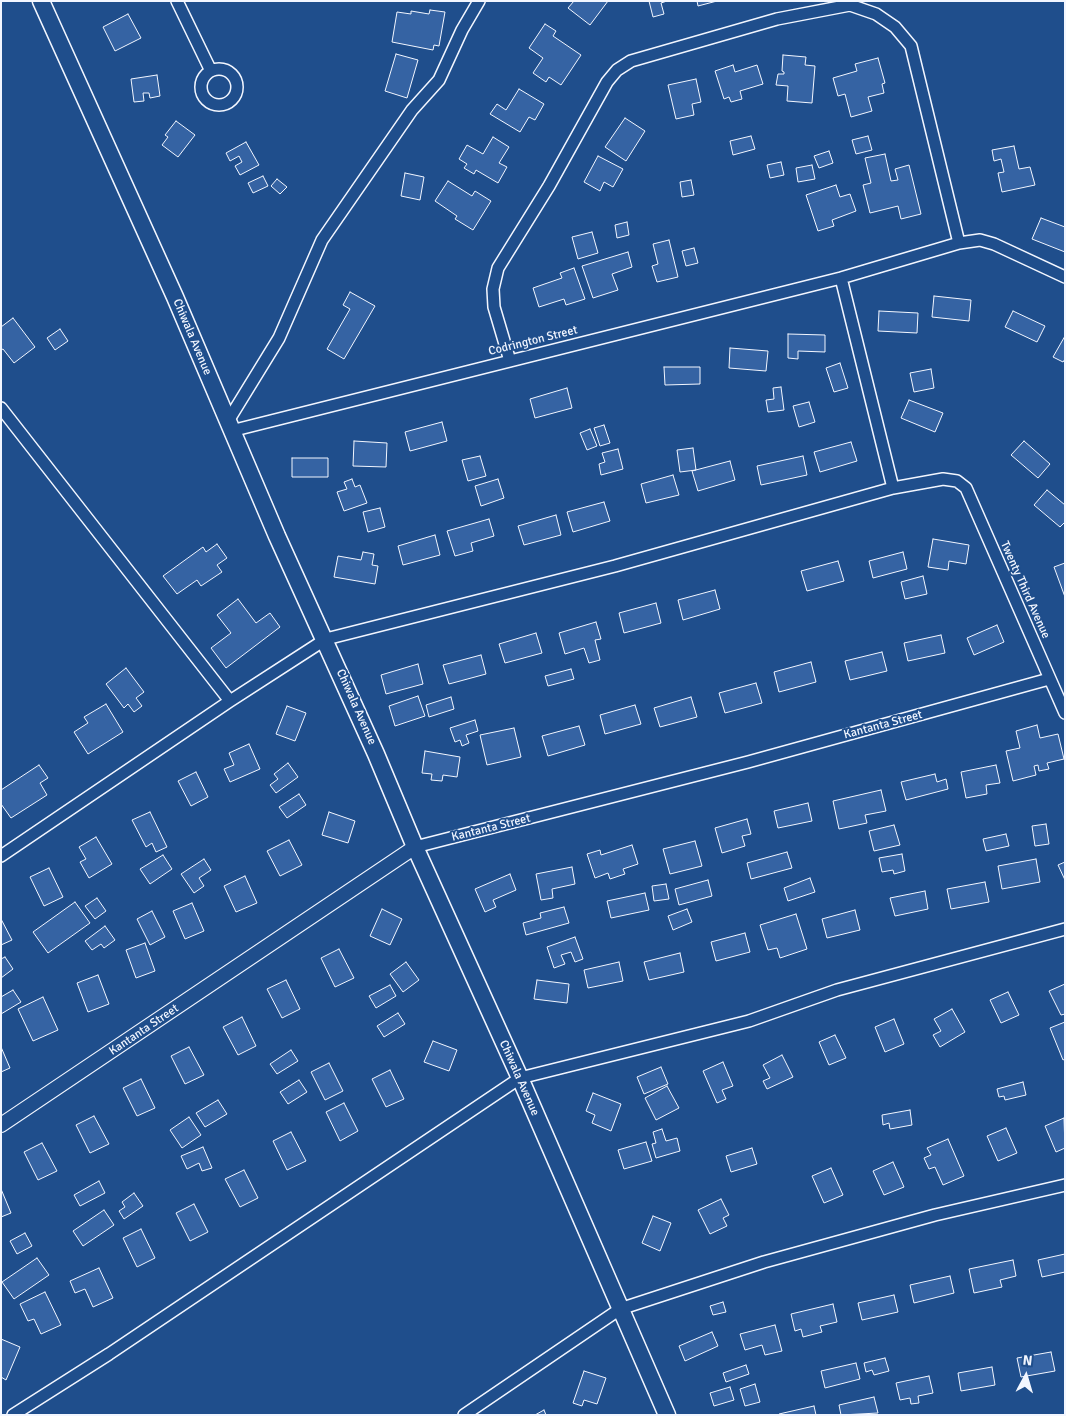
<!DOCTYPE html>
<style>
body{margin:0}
#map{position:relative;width:1066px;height:1416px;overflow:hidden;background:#1f4e8c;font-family:Signika,sans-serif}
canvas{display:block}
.frame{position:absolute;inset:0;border:2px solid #f2f6ff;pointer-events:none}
.north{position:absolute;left:1001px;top:1351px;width:50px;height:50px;-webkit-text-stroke:4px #1f4e8c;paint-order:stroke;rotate:6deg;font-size:14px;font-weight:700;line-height:20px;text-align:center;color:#f2f6ff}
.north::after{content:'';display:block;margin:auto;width:18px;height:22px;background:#f2f6ff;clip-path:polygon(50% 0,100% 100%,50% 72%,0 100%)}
</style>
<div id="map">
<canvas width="1066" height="1416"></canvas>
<div class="frame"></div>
<div class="north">N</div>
</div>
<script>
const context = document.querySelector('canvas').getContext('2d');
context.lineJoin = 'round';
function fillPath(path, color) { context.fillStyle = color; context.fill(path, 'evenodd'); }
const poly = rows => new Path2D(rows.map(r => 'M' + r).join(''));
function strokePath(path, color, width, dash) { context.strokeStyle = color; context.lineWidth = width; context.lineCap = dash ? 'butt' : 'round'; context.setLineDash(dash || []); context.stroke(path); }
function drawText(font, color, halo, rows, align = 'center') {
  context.font = font + ' Signika,sans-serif'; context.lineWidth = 4; context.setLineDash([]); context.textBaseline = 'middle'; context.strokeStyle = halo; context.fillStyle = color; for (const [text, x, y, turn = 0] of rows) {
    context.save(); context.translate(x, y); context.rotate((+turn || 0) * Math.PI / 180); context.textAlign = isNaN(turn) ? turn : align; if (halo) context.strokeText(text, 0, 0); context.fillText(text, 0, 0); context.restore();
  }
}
const building = poly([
 [574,1,608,1,590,25,568,8,574,1],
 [649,1,667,1,661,3,664,14,653,17,649,1],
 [697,1,717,1,698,6,697,1],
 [430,10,445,12,439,46,434,45,433,50,392,42,397,12,411,14,411,11,429,14,430,10],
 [128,14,141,38,115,51,103,27,128,14],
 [545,24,556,31,553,36,581,55,561,85,549,77,546,82,533,73,543,58,529,48,545,24],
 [396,54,418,60,407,98,385,91,396,54],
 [783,55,806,57,805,65,815,66,812,103,787,101,788,86,776,85,778,74,784,74,784,72,782,71,783,55],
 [878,58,885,83,882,84,884,93,868,97,872,111,851,117,845,94,838,96,833,78,857,71,855,64,878,58],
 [733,65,735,72,757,65,763,84,740,91,742,99,731,102,729,97,724,99,715,71,733,65],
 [157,75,160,96,150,98,149,93,143,93,144,101,134,102,131,79,157,75],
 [696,79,701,102,692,104,694,115,676,119,668,85,696,79],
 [519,89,544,104,535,120,529,117,520,132,490,114,497,104,506,110,519,89],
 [625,118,645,131,626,161,605,147,625,118],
 [176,121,195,135,178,157,162,145,168,137,165,135,176,121],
 [751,136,755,149,733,155,730,141,751,136],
 [868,136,872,150,856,154,852,140,868,136],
 [493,137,509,147,499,163,507,167,498,183,476,170,474,174,464,168,467,164,459,159,467,145,483,154,493,137],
 [246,142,259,165,240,175,235,166,242,162,239,156,230,161,226,153,246,142],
 [1014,146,1019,169,1030,167,1035,185,1002,192,998,173,1004,172,1001,159,994,161,992,150,1014,146],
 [829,151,833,163,819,168,814,156,829,151],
 [885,154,891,181,898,180,895,169,909,165,921,214,901,219,898,206,870,213,863,185,871,183,865,158,885,154],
 [598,156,623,169,613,187,604,182,600,191,584,182,598,156],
 [781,162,784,175,770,178,767,165,781,162],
 [812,165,815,179,798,182,796,168,812,165],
 [405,173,424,177,420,200,401,196,405,173],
 [263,176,268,186,253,193,248,183,263,176],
 [277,179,287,187,280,194,271,186,277,179],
 [691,180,694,195,682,197,680,182,691,180],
 [448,181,472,196,475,191,491,201,473,230,455,219,457,216,435,201,448,181],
 [836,185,840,197,850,194,856,211,832,220,834,226,818,231,806,195,836,185],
 [1041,218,1065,227,1065,252,1032,239,1041,218],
 [627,222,629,235,617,238,615,225,627,222],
 [592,232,598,253,578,259,572,237,592,232],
 [669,240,678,277,657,282,652,266,658,264,653,244,669,240],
 [694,248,698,263,686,266,682,251,694,248],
 [628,252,632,267,612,274,618,290,593,298,582,266,628,252],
 [574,268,585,299,566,305,564,299,539,307,533,288,562,278,560,273,574,268],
 [350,292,375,306,344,359,327,349,350,309,343,305,350,292],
 [934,296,971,300,969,321,932,317,934,296],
 [879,311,918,313,917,333,878,331,879,311],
 [1013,311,1045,326,1037,342,1005,327,1013,311],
 [13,318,35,347,14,363,3,349,1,350,1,327,13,318],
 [60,329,68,341,55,350,47,338,60,329],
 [788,334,825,335,825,352,798,351,798,359,788,358,788,334],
 [1065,336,1065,359,1063,362,1053,357,1065,336],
 [730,348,768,351,766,371,729,368,730,348],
 [840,363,848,388,834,392,826,368,840,363],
 [664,367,700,367,700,384,665,385,664,367],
 [931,369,934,388,914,392,910,373,931,369],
 [781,387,784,410,768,412,766,400,774,399,773,388,781,387],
 [567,388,572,408,535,418,530,399,567,388],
 [909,400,943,413,935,432,901,418,909,400],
 [809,402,815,422,799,427,793,406,809,402],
 [442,422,447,441,410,451,405,432,442,422],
 [604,425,610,443,600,446,594,428,604,425],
 [590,429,597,446,587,450,580,433,590,429],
 [354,441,387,443,386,467,353,466,354,441],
 [1024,441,1050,464,1038,478,1011,455,1024,441],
 [851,442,857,461,820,472,814,452,851,442],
 [693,448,696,470,680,472,677,450,693,448],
 [618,449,623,469,601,475,599,464,605,462,602,453,618,449],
 [480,456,486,476,468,481,462,460,480,456],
 [803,456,807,475,761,485,757,466,803,456],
 [292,458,328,458,328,477,292,477,292,458],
 [730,461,735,480,698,491,692,471,730,461],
 [673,475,679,495,646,503,641,484,673,475],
 [352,479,355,487,360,485,367,503,344,511,337,492,347,489,344,482,352,479],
 [498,479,504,498,481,506,475,486,498,479],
 [1047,490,1065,505,1065,522,1060,527,1034,505,1047,490],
 [604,502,610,521,573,532,567,512,604,502],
 [380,508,385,527,368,532,363,512,380,508],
 [556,515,561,535,524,545,518,526,556,515],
 [489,519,494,536,471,543,473,551,455,556,447,531,489,519],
 [435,535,440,555,403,565,398,546,435,535],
 [933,539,969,545,966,564,949,561,948,570,928,567,933,539],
 [217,544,227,558,217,565,222,572,201,586,197,580,177,594,163,576,203,547,206,552,217,544],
 [363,552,374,554,372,565,378,566,375,584,334,577,338,556,361,560,363,552],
 [903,552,907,569,873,578,869,561,903,552],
 [838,561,844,581,807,591,801,571,838,561],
 [1065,563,1065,597,1054,567,1065,563],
 [923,576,927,594,905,599,901,582,923,576],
 [715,590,720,609,683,620,678,600,715,590],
 [238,599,256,623,270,613,280,627,226,668,211,648,231,633,217,615,238,599],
 [656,603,661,623,624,633,619,613,656,603],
 [596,622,601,639,595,640,600,660,589,663,584,648,565,654,559,633,596,622],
 [997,625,1004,642,974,655,967,638,997,625],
 [536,633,542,653,505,663,499,644,536,633],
 [941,635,945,653,908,661,904,643,941,635],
 [882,652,887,671,850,680,845,661,882,652],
 [481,655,486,674,449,684,443,665,481,655],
 [811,662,816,682,779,692,774,672,811,662],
 [418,664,423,684,386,694,381,675,418,664],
 [126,668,144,692,136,698,142,706,134,712,128,704,124,708,106,684,126,668],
 [571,669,574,679,548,686,545,676,571,669],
 [756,683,762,703,725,713,719,693,756,683],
 [418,696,425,716,395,726,389,706,418,696],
 [451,697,454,709,429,717,426,705,451,697],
 [691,697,697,717,660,727,654,708,691,697],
 [106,704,123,732,88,754,74,732,88,723,84,717,106,704],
 [635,705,641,724,605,734,600,715,635,705],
 [287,706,306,713,295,741,276,734,287,706],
 [475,720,478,731,466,735,469,743,462,746,460,740,455,742,450,728,475,720],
 [1037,725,1040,738,1058,734,1064,759,1047,763,1049,769,1039,771,1038,765,1034,766,1036,775,1013,781,1006,751,1020,748,1016,731,1037,725],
 [579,726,585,745,548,756,542,736,579,726],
 [514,728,521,757,487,765,480,735,514,728],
 [249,744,260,769,230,782,224,769,234,765,229,753,249,744],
 [425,751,460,757,457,777,443,775,442,781,431,780,432,774,422,773,425,751],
 [288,763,298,777,276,793,270,785,278,779,274,774,288,763],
 [39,765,48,778,40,783,47,795,11,818,1,804,1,790,39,765],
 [996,765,1000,783,986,785,987,794,966,798,961,772,996,765],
 [196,772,208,797,191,806,178,781,196,772],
 [935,774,937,782,946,779,948,789,906,800,901,782,935,774],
 [881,790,886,811,865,815,867,823,839,829,833,801,881,790],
 [299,794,306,805,287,818,279,807,299,794],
 [808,803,812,821,778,828,774,811,808,803],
 [150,812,167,847,156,852,152,843,146,847,132,820,150,812],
 [329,812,355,821,348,843,322,835,329,812],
 [747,819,751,834,742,836,745,846,722,853,715,828,747,819],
 [1046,824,1049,844,1035,846,1032,826,1046,824],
 [894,825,900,845,874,851,869,831,894,825],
 [1006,834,1009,846,986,851,983,839,1006,834],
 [96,837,112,864,89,878,80,862,86,859,79,847,96,837],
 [289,840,302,865,280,876,267,851,289,840],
 [695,841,702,866,670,874,663,849,695,841],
 [632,845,638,864,623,869,625,874,610,879,608,873,595,878,587,854,600,850,601,855,632,845],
 [787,852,792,868,751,879,747,863,787,852],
 [902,854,905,871,894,874,893,870,882,872,879,858,902,854],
 [163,855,172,869,150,884,140,869,163,855],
 [204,859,211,870,199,878,204,886,194,893,181,874,204,859],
 [1036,859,1040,882,1002,889,998,866,1036,859],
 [1065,862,1065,880,1058,865,1065,862],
 [572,867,575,884,552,889,553,898,541,900,536,874,572,867],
 [49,868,63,897,44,906,30,877,49,868],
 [510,874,516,890,493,900,496,907,485,912,475,889,510,874],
 [245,876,257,903,236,912,224,886,245,876],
 [810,878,815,892,788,901,784,888,810,878],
 [708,880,712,896,679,905,675,889,708,880],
 [985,882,989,902,951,909,947,889,985,882],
 [666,884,669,899,654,901,652,886,666,884],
 [925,891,928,909,895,916,890,898,925,891],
 [645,893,649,910,611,918,607,901,645,893],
 [97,898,106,911,95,919,85,906,97,898],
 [75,902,90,923,48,953,33,932,75,902],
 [192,903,204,931,185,939,173,911,192,903],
 [564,907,569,923,526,935,523,923,541,918,540,913,564,907],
 [382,909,402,919,390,945,370,936,382,909],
 [687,909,692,922,673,930,668,916,687,909],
 [855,910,860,930,827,938,822,919,855,910],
 [152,911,165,937,150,945,137,919,152,911],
 [796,914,807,949,780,958,777,948,768,950,760,925,796,914],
 [1,919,12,940,1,945,1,919],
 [105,926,115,940,104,948,101,944,92,950,85,941,105,926],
 [745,933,750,952,716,961,711,942,745,933],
 [575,937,583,959,575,962,571,952,561,955,565,964,554,968,547,947,575,937],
 [145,943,155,971,136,978,126,950,145,943],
 [339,949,354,978,335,987,321,958,339,949],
 [680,953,684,972,649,980,644,962,680,953],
 [5,957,13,969,1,978,1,959,5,957],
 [406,962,419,980,403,992,390,974,406,962],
 [619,962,623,981,588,988,584,970,619,962],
 [98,975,109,1004,88,1012,77,983,98,975],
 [286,980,300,1009,282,1018,267,989,286,980],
 [537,980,569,984,567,1003,534,999,537,980],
 [1065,984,1065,1014,1061,1015,1049,991,1065,984],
 [390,985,396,996,376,1008,369,996,390,985],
 [13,990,21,1002,1,1014,1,997,13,990],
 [1008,992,1019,1015,1001,1023,990,1000,1008,992],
 [43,997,58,1030,33,1041,18,1009,43,997],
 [952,1009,965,1032,940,1047,933,1035,941,1031,934,1019,952,1009],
 [398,1013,405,1024,384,1037,377,1026,398,1013],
 [242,1017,256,1046,238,1055,223,1027,242,1017],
 [894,1019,904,1044,885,1052,875,1027,894,1019],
 [1065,1022,1065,1059,1063,1060,1050,1028,1065,1022],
 [835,1035,846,1058,829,1065,819,1042,835,1035],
 [433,1041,457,1050,449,1071,424,1062,433,1041],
 [1,1047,10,1068,1,1072,1,1047],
 [189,1047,204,1075,185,1084,171,1056,189,1047],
 [291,1050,298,1061,277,1074,270,1064,291,1050],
 [782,1055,793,1077,767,1089,763,1081,770,1078,763,1065,782,1055],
 [723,1062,733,1086,722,1090,726,1099,717,1103,703,1071,723,1062],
 [329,1063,343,1091,325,1100,311,1072,329,1063],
 [661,1067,668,1084,644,1094,637,1077,661,1067],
 [390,1070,404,1099,386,1107,372,1079,390,1070],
 [141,1079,155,1108,137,1116,123,1088,141,1079],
 [299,1080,307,1092,288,1104,280,1092,299,1080],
 [1023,1082,1026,1095,1005,1100,1004,1096,999,1097,997,1089,1023,1082],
 [667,1086,679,1108,656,1120,645,1098,667,1086],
 [593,1093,621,1104,611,1131,592,1123,595,1115,586,1111,593,1093],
 [218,1100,227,1114,205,1127,196,1113,218,1100],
 [344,1103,358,1131,340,1141,326,1112,344,1103],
 [910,1110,912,1125,890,1129,889,1123,883,1125,882,1115,910,1110],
 [94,1116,109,1144,90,1153,76,1125,94,1116],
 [189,1117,201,1135,182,1148,170,1130,189,1117],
 [1064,1118,1065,1148,1056,1152,1045,1126,1064,1118],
 [1006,1128,1017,1153,998,1161,987,1136,1006,1128],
 [662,1129,666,1141,677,1138,680,1151,656,1158,652,1144,656,1143,653,1132,662,1129],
 [291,1132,306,1161,287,1170,273,1141,291,1132],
 [948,1139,964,1176,943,1185,935,1167,929,1169,924,1158,931,1155,927,1148,948,1139],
 [646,1142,652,1161,624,1169,618,1150,646,1142],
 [42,1143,57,1171,38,1180,24,1152,42,1143],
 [203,1147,212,1168,202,1171,199,1163,187,1169,181,1156,203,1147],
 [752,1148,757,1164,731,1172,726,1156,752,1148],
 [893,1162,904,1187,884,1195,873,1171,893,1162],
 [831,1168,843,1195,824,1203,812,1176,831,1168],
 [244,1170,258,1198,240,1207,225,1179,244,1170],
 [99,1181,105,1193,80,1206,74,1195,99,1181],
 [1,1189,11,1213,1,1217,1,1189],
 [134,1193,143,1206,124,1219,119,1211,125,1207,122,1202,134,1193],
 [721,1199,729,1215,723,1218,727,1226,710,1234,698,1210,721,1199],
 [194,1204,208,1232,190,1241,176,1213,194,1204],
 [104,1210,114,1225,83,1246,73,1231,104,1210],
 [653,1216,671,1223,660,1251,642,1243,653,1216],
 [141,1229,155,1258,137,1267,123,1238,141,1229],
 [25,1233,32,1246,17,1254,10,1241,25,1233],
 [1065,1254,1065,1272,1042,1277,1038,1260,1065,1254],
 [37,1258,49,1275,14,1299,2,1282,37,1258],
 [1013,1260,1016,1276,1000,1280,1002,1287,974,1293,969,1269,1013,1260],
 [99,1268,113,1298,93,1307,85,1289,75,1293,70,1281,99,1268],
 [950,1276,954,1293,914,1303,910,1285,950,1276],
 [45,1292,61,1325,41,1334,34,1319,28,1321,20,1304,45,1292],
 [894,1295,898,1312,862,1320,858,1303,894,1295],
 [723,1302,726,1312,713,1315,710,1306,723,1302],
 [833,1304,837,1322,820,1326,822,1332,803,1337,801,1329,795,1331,791,1314,833,1304],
 [775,1325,782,1351,765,1355,762,1345,745,1350,740,1334,775,1325],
 [712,1332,718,1346,685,1361,679,1346,712,1332],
 [1,1339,20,1347,6,1380,1,1377,1,1339],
 [1051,1352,1055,1371,1021,1377,1017,1358,1051,1352],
 [885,1358,889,1371,874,1375,872,1370,866,1372,864,1363,885,1358],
 [856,1363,860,1379,825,1388,821,1371,856,1363],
 [746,1365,749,1374,726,1382,723,1373,746,1365],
 [992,1367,995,1385,961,1391,958,1373,992,1367],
 [584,1371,606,1378,597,1404,584,1400,582,1406,573,1403,584,1371],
 [929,1376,933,1393,918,1396,919,1403,911,1404,910,1398,900,1400,896,1383,929,1376],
 [755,1384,760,1402,745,1406,740,1389,755,1384],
 [730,1387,734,1400,714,1406,710,1393,730,1387],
 [874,1397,878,1413,841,1415,839,1405,874,1397],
 [814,1406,816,1415,779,1415,779,1414,814,1406],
 [544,1410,546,1415,535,1415,544,1410]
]);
const minor = poly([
 [177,1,210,69],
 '201 87a18 18 0 1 1 36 0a18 18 0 1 1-36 0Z',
 [841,278,893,488],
 [510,361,494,307,493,289,498,268,549,186,607,82,617,70,631,61,777,19,850,5,876,14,895,27,911,46,959,243],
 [1,408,230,701],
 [228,421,279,338,322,240,412,110,439,80,462,30,479,1],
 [231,431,841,278,959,243,980,240,994,244,1065,277],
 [415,847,748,762,1049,679],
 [1,856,230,701,326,639,615,566,893,488,943,479,957,481,966,488,1065,713],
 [13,1415,109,1354,520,1078,749,1021,837,990,1065,929],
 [464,1415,620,1309,764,1262,935,1215,1065,1185]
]);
const tertiary = poly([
 [1,1125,415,847]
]);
const secondary = poly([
 [41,1,175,297,277,536,376,754,415,847,520,1078,667,1415]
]);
const streetNames = [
 ["Chiwala Avenue",192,337,67],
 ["Codrington Street",533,341,-14],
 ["Twenty Third Avenue",1025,590,66],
 ["Chiwala Avenue",356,707,66],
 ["Kantanta Street",883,725,-15],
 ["Kantanta Street",491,828,-14],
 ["Kantanta Street",144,1030,-34],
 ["Chiwala Avenue",519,1078,66]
];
fillPath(building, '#3563a3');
strokePath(building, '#f2f6ff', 1);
strokePath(minor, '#f2f6ff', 14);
strokePath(tertiary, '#f2f6ff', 16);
strokePath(secondary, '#f2f6ff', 19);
strokePath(minor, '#1f4e8c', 11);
strokePath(tertiary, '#1f4e8c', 14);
strokePath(secondary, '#1f4e8c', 16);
drawText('12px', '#f2f6ff', '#1f4e8c', streetNames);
</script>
